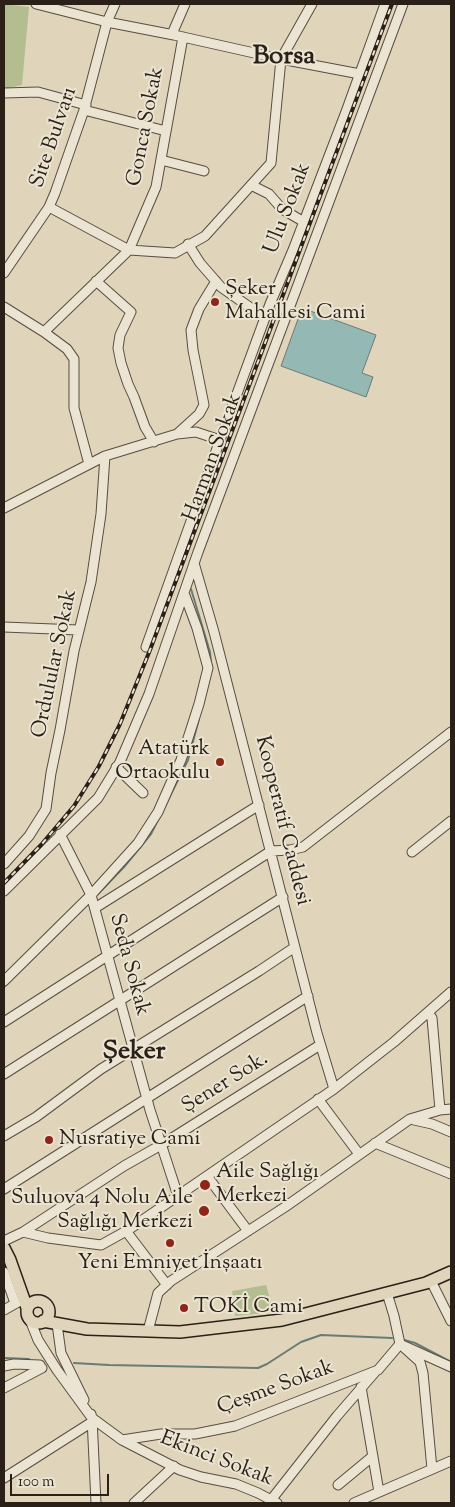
<!DOCTYPE html>
<meta charset="utf-8">
<style>
body{margin:0}
#map{position:relative;width:455px;height:1507px;overflow:hidden;background:#e0d5ba;font-family:"Sorts Mill Goudy",serif}
canvas{display:block}
.frame{position:absolute;inset:0;border:5px solid #2b2017;pointer-events:none}
.scale{position:absolute;left:10px;top:1474px;width:99px;height:22px;box-sizing:border-box;border:2px solid #2b2017;border-top:0;padding-left:6px;font-size:15px;line-height:18px;white-space:nowrap;color:#2b2017;-webkit-text-stroke:4px #ebe4d2;paint-order:stroke}
</style>
<div id="map">
<canvas width="455" height="1507"></canvas>
<div class="frame"></div>
<div class="scale">100 m</div>
</div>
<script>
const context = document.querySelector('canvas').getContext('2d');
context.lineJoin = 'round';
function fillPath(path, color) { context.fillStyle = color; context.fill(path, 'evenodd'); }
const poly = rows => new Path2D(rows.map(r => 'M' + r).join(''));
function strokePath(path, color, width, dash) { context.strokeStyle = color; context.lineWidth = width; context.lineCap = dash ? 'butt' : 'round'; context.setLineDash(dash || []); context.stroke(path); }
function drawText(font, color, halo, rows, align = 'center') {
  context.font = font + ' "Sorts Mill Goudy",serif'; context.lineWidth = 4; context.setLineDash([]); context.textBaseline = 'middle'; context.strokeStyle = halo; context.fillStyle = color; for (const [text, x, y, turn = 0] of rows) {
    context.save(); context.translate(x, y); context.rotate((+turn || 0) * Math.PI / 180); context.textAlign = isNaN(turn) ? turn : align; if (halo) context.strokeText(text, 0, 0); context.fillText(text, 0, 0); context.restore();
  }
}
const green = poly([
 [4,4,29,7,22,85,4,89],
 [266,1285,274,1312,235,1316,232,1291]
]);
const water = poly([
 [302,308,376,335,362,373,373,377,366,397,281,366,302,308]
]);
const stream = poly([
 [191,589,210,652,211,663],
 [98,894,124,867,151,834,188,760,199,719],
 [4,987,86,906],
 [401,1339,415,1343,451,1362],
 [4,1358,29,1359],
 [74,1363,109,1365,258,1368,267,1364,301,1342,321,1335,392,1338]
]);
const minor = poly([
 [36,4,107,22,174,35,281,59,360,74],
 [172,34,185,4],
 [4,93,38,92,86,105],
 [84,110,166,131],
 [161,160,204,171],
 [251,185,269,194,282,209,304,222],
 [49,207,129,250,156,187,183,37],
 [188,244,200,263,221,287,265,318],
 [4,273,49,207,55,193,84,110,107,22,115,4],
 [96,281,131,312,120,335,118,348,121,363,128,384,134,397,145,427,154,442],
 [4,307,44,332,129,250,175,253,205,236,271,163,281,59,312,4],
 [44,332,67,349,74,359,74,408,89,464],
 [177,434,199,414,204,405,193,350,191,330,199,309,216,281],
 [4,508,105,456,177,434,196,432,220,440],
 [194,563,214,632,317,1033,334,1089],
 [4,627,78,630],
 [146,647,220,440,270,304,293,250,347,109,385,4],
 [116,767,143,793],
 [60,834,91,895,150,1110,178,1196],
 [412,852,451,821],
 [4,864,29,836,46,809,51,773,60,730,74,651,91,582,101,514,105,456],
 [4,891,98,798,120,762,149,694,198,552,403,4],
 [95,908,259,805],
 [4,981,91,895,138,843,158,812,181,760,199,704,208,668,197,628,184,593],
 [428,1013,432,1018,440,1110],
 [4,1022,271,851,290,850,303,847,451,732],
 [4,1074,283,897],
 [318,1099,359,1154],
 [414,1120,432,1124,451,1132],
 [4,1136,36,1117,101,1069,259,971,295,947],
 [375,1143,451,1174],
 [207,1176,248,1231],
 [4,1189,308,996],
 [126,1231,167,1285],
 [23,1232,124,1166,161,1145,320,1045],
 [4,1241,23,1232,48,1238,101,1245,128,1230,334,1089,394,1042,451,992],
 [4,1272,15,1303],
 [431,1281,451,1321],
 [387,1293,394,1316,400,1344,420,1362,423,1373,432,1469],
 [4,1310,20,1301],
 [30,1320,38,1340,57,1370,92,1418,122,1440,180,1470,201,1477,236,1484,258,1493,277,1503],
 [57,1324,61,1353,84,1400],
 [148,1331,158,1293,171,1281,285,1207,410,1119,440,1110,451,1109],
 [4,1366,14,1364,40,1365],
 [361,1387,379,1492],
 [4,1388,42,1368],
 [91,1414,92,1418,96,1503],
 [122,1440,161,1434,195,1434,235,1426,378,1370,400,1344,451,1367],
 [4,1478,92,1422],
 [338,1485,373,1456],
 [271,1500,337,1416,376,1371],
 [134,1503,174,1466],
 [354,1503,451,1461]
]);
const major = poly([
 [4,1248,10,1260,27,1308],
 '27 1312a11 11 0 1 1 22 0a11 11 0 1 1-22 0Z',
 [43,1321,87,1329,180,1332,282,1320,426,1283,451,1272]
]);
const rail = poly([
 [4,883,41,845,74,806,99,766,120,724,150,650,392,4]
]);
const markers = [
 [215,302,5,"#8f2418"],
 [220,762,5,"#8f2418"],
 [49,1140,5,"#8f2418"],
 [205,1185,6,"#8f2418"],
 [204,1211,6,"#8f2418"],
 [170,1243,5,"#8f2418"],
 [184,1308,5,"#8f2418"]
];
const streetNames = [
 ["Gonca Sokak",147,127,-79],
 ["Site Bulvarı",55,138,-71],
 ["Ulu Sokak",289,209,-69],
 ["Harman Sokak",214,458,-70],
 ["Ordulular Sokak",56,664,-78],
 ["Kooperatif Caddesi",281,821,76],
 ["Seda Sokak",128,965,75],
 ["Şener Sok.",226,1084,-32],
 ["Çeşme Sokak",276,1389,-20],
 ["Ekinci Sokak",216,1460,21]
];
const poiNames = [
 ["Şeker",225,290],
 ["Mahallesi Cami",225,314],
 ["Atatürk",210,750,"right"],
 ["Ortaokulu",210,774,"right"],
 ["Nusratiye Cami",59,1140],
 ["Aile Sağlığı",216,1173],
 ["Merkezi",216,1197],
 ["Suluova 4 Nolu Aile",193,1199,"right"],
 ["Sağlığı Merkezi",193,1223,"right"],
 ["Yeni Emniyet İnşaatı",170,1264,"center"],
 ["TOKİ Cami",194,1308]
];
const districtNames = [
 ["Borsa",284,59],
 ["Şeker",134,1054]
];
fillPath(green, '#b3bd8f');
fillPath(water, '#94b8b4');
strokePath(water, '#6a7b75', 1);
strokePath(stream, '#6a7b75', 2);
strokePath(minor, '#584d40', 11);
strokePath(major, '#2b2017', 14);
strokePath(minor, '#ebe4d2', 9);
strokePath(major, '#e0d5ba', 11);
strokePath(rail, '#2b2017', 4);
strokePath(rail, '#ebe4d2', 2, [5.5]);
for (const [x, y, r, color] of markers) { const dot = new Path2D(); dot.arc(x, y, r, 0, 2 * Math.PI); context.fillStyle = color; context.fill(dot); strokePath(dot, '#ebe4d2', 2); }
drawText('21px', '#2b2017', '#ebe4d2', streetNames);
drawText('21px', '#2b2017', '#ebe4d2', poiNames, 'left');
drawText('bold 26px', '#2b2017', '#ebe4d2', districtNames);
</script>
